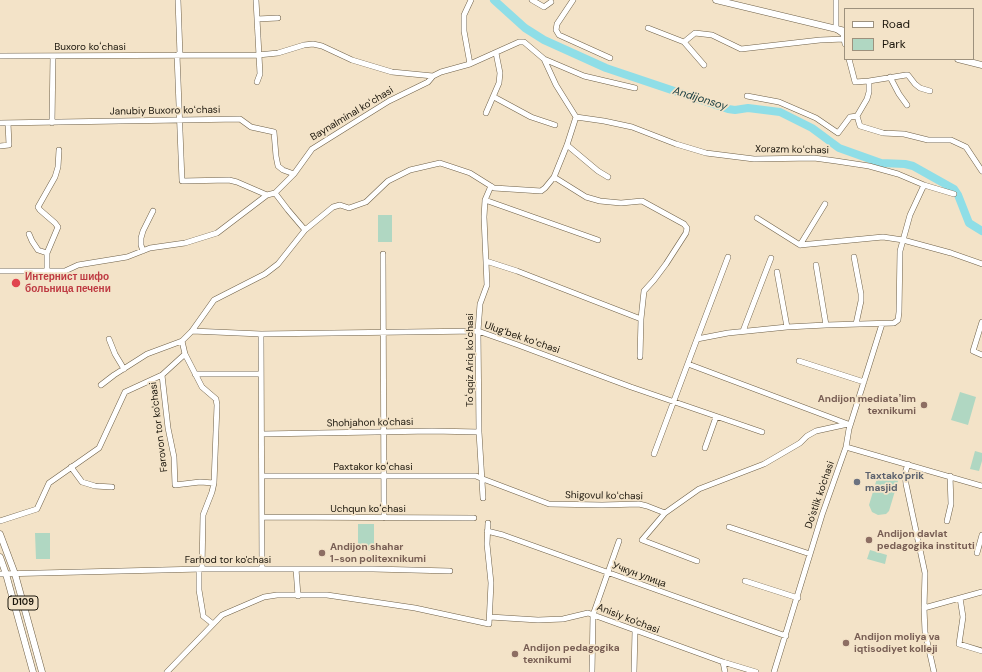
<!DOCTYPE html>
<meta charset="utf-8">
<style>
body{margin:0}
#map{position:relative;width:982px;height:672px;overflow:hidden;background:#f3e3c8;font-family:"DM Sans",sans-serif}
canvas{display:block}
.legend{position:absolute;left:844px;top:8px;width:130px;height:52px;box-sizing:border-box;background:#f3e3c8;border:1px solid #9d917d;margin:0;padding:5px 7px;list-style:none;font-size:12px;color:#1b160c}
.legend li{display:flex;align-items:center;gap:8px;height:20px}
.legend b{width:20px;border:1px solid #9d917d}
</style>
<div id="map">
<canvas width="982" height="672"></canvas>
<ul class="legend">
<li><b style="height:5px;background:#fff"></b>Road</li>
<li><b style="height:11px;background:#b0d7c2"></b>Park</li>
</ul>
</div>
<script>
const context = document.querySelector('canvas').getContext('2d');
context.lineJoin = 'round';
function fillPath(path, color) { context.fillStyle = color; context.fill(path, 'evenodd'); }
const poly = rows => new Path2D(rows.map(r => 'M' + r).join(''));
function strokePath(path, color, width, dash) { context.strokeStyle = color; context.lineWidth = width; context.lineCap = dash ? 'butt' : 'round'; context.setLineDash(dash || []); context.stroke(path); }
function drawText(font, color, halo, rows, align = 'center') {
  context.font = font + ' "DM Sans",sans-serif'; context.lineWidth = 3.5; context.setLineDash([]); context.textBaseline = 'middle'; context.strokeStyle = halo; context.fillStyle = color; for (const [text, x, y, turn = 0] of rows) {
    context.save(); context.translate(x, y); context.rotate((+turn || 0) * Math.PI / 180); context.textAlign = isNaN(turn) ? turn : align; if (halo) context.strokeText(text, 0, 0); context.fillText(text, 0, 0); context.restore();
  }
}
const green = poly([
 [378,215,392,215,392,242,378,242],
 [960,392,976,397,968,425,951,420],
 [975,451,982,453,982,461,979,471,970,469],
 [884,472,892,473,897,478,898,481,889,511,886,514,878,515,872,512,869,505,878,475],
 [358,524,374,524,374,551,358,551],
 [35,533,50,533,50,559,36,559],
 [870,550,887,555,885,564,867,559]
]);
const river = poly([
 [494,0,525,28,544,40,606,68,728,109,735,110,748,108,780,112,812,128,839,148,881,163,905,164,913,166,954,189,958,195,969,223,982,231]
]);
const minor = poly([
 [178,0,180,55],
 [256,0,260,74,257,82],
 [532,0,544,7,551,2],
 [573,0,557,24,556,30,559,35,610,58],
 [836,0,836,29,843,34,845,44],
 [257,19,278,18],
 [648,28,684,42,695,33,712,35,741,49,820,40,844,39],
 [684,42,704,65],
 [177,55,182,181,229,180,237,182,267,195],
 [0,56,258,55,278,53,304,45,313,44,322,46,352,60,392,72,433,76],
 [544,59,584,76,635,88],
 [849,59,855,82,869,81,869,92,867,99,857,116,860,126,883,133,904,134,928,140,951,140,966,147,982,171],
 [470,64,464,31,464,15,471,0],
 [890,77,899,94,907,105],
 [869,81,906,75,908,75,915,84,920,88,930,91],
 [747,96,779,102,816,118,838,133,850,117,857,116],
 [494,97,531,117,555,125],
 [486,113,499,83,500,73,496,53],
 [576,117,604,121,632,127,676,144,706,153,754,159,814,158,836,161,869,166,898,174,924,185,910,215,900,251,899,312,898,320,894,323,826,325,787,327,728,333,697,339,654,454],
 [0,123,240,119,251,127,274,132,276,156,278,166,283,170,294,174],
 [52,123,53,56],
 [567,145,598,171,608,177],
 [0,146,9,145,8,123],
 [554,177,586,197,600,201,621,203,642,201,684,224,687,228,686,233,666,264,654,280,644,291,641,319,640,357],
 [924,185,954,194],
 [275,193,288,210,305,230],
 [485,200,598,240],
 [757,218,800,245,883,237,903,240,951,253,982,264],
 [29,234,32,241,38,250,47,253],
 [800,245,825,204],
 [143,251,141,245,141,238,143,231,153,211],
 [383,254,384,518],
 [854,257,861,294,861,301,856,324],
 [486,261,517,271,641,319],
 [816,265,826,325],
 [0,271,65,271,78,265,127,257,150,248,185,243,217,233,267,195,275,193,294,174,312,149,352,124,389,101,428,82,433,76,441,72,470,64,519,42,524,42,544,59,556,85,576,117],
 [47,271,47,253,58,227,55,223,40,210,38,207,55,177,58,167,59,150],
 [777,272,787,327],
 [982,322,973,351,982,355],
 [192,331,261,334,478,331,518,345,631,387,762,432],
 [743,331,771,258],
 [261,334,262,569],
 [109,339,115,354,124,369],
 [697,339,728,257],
 [185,354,202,387,216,399,217,405,214,483,212,492,203,515,202,569],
 [799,361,864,382],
 [688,364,848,424],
 [195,374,260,374],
 [162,375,168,428,174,457,175,485,200,482,214,483],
 [101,385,114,375,147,354,182,341],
 [262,434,432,431,479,432],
 [846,447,982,486],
 [705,448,716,417],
 [908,464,905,473,906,484,925,573,924,608,925,632,934,672],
 [71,467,82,482,95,486,112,487],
 [262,476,476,476,483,479,549,504,602,505,639,504,647,506,665,513],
 [483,498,479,432,478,331,480,304,487,285,484,217,485,200,491,186],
 [262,517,474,518],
 [0,521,37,509,49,483,99,448,125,392,162,375,185,354,182,341,192,331,214,300,265,274,278,264,305,230,333,207,340,205,349,208,366,202,388,181,410,170,440,163,470,173,494,188,541,191,545,188,554,177,567,145,576,117],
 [947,521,951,504,950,476],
 [729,527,810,554],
 [487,531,503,535,786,636],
 [977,553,982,535],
 [697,561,642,540,665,513,699,489,764,464,800,443,807,436,816,431,848,424],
 [199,569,199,590,203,614,203,616,213,624],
 [296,569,298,596],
 [0,574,202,569,373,569,450,571],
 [745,581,798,598],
 [960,598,963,617,959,644,982,651],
 [924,608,982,592],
 [490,617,538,620,563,619,588,613,723,662,756,672],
 [723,662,725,672],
 [167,672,222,615,264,597,277,595,327,595,415,608,489,624,491,583,487,544,488,523],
 [592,672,593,615,619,541],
 [634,672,635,631],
 [774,672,822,515,846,447,849,429,882,324]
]);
const major = poly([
 [716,0,845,31],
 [958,59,982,65],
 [0,534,15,574,42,672],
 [0,557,6,574,33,672]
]);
const markers = [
 [16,283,5,"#e0444e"],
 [924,405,4,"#8d6e63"],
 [857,482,4,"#6b7280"],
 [869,540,4,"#8d6e63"],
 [322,553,4,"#8d6e63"],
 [846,643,4,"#8d6e63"],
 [515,654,4,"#8d6e63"]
];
const shields = [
 [23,603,30]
];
const shieldNames = [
 ["D109",23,603]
];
const streetNames = [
 ["Buxoro koʻchasi",90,47],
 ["Janubiy Buxoro koʻchasi",165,111,-1],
 ["Baynalminal koʻchasi",352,114,-31],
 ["Xorazm koʻchasi",792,150,1],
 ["Ulugʻbek koʻchasi",522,338,19],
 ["Toʻqqiz Ariq koʻchasi",470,360,-90],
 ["Shohjahon ko'chasi",370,423,-1],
 ["Farovon tor ko'chasi",159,427,-97],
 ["Paxtakor koʻchasi",373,467],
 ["Do'stlik ko'chasi",820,495,-71],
 ["Shigovul koʻchasi",604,496,1],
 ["Uchqun koʻchasi",368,509],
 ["Farhod tor ko'chasi",228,560],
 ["Учкун улица",639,575,20],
 ["Anisiy ko'chasi",628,619,21]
];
const healthNames = [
 ["Интернист шифо",25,277],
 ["больница печени",25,289]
];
const educationNames = [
 ["Andijon mediataʼlim",916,399,"right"],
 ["texnikumi",916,411,"right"],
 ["Andijon davlat",877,534],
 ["pedagogika instituti",877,546],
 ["Andijon shahar",330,547],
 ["1-son politexnikumi",330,559],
 ["Andijon moliya va",854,637],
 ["iqtisodiyet kolleji",854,649],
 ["Andijon pedagogika",523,648],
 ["texnikumi",523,660]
];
const worshipNames = [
 ["Taxtako'prik",865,476],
 ["masjid",865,488]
];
const waterNames = [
 ["Andijonsoy",700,99,17]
];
fillPath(green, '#b0d7c2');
strokePath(river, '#8fdee7', 8);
strokePath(minor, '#6e6048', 6);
strokePath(major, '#6e6048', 7);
strokePath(minor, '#fff', 5);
strokePath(major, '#fff', 6);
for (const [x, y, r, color] of markers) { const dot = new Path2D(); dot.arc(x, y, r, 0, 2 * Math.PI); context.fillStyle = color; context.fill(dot); strokePath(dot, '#f3e3c8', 1.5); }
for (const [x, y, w] of shields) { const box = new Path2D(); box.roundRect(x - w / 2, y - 7, w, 14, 3); context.fillStyle = '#f3e3c8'; context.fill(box); strokePath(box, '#1b160c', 1); }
drawText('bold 9px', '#1b160c', null, shieldNames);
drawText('10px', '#1b160c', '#f3e3c8', streetNames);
drawText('bold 10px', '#be3a42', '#f3e3c8', healthNames, 'left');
drawText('bold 10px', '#785e54', '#f3e3c8', educationNames, 'left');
drawText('bold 10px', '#5b616d', '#f3e3c8', worshipNames, 'left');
drawText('italic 11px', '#163c40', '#f3e3c8', waterNames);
</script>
